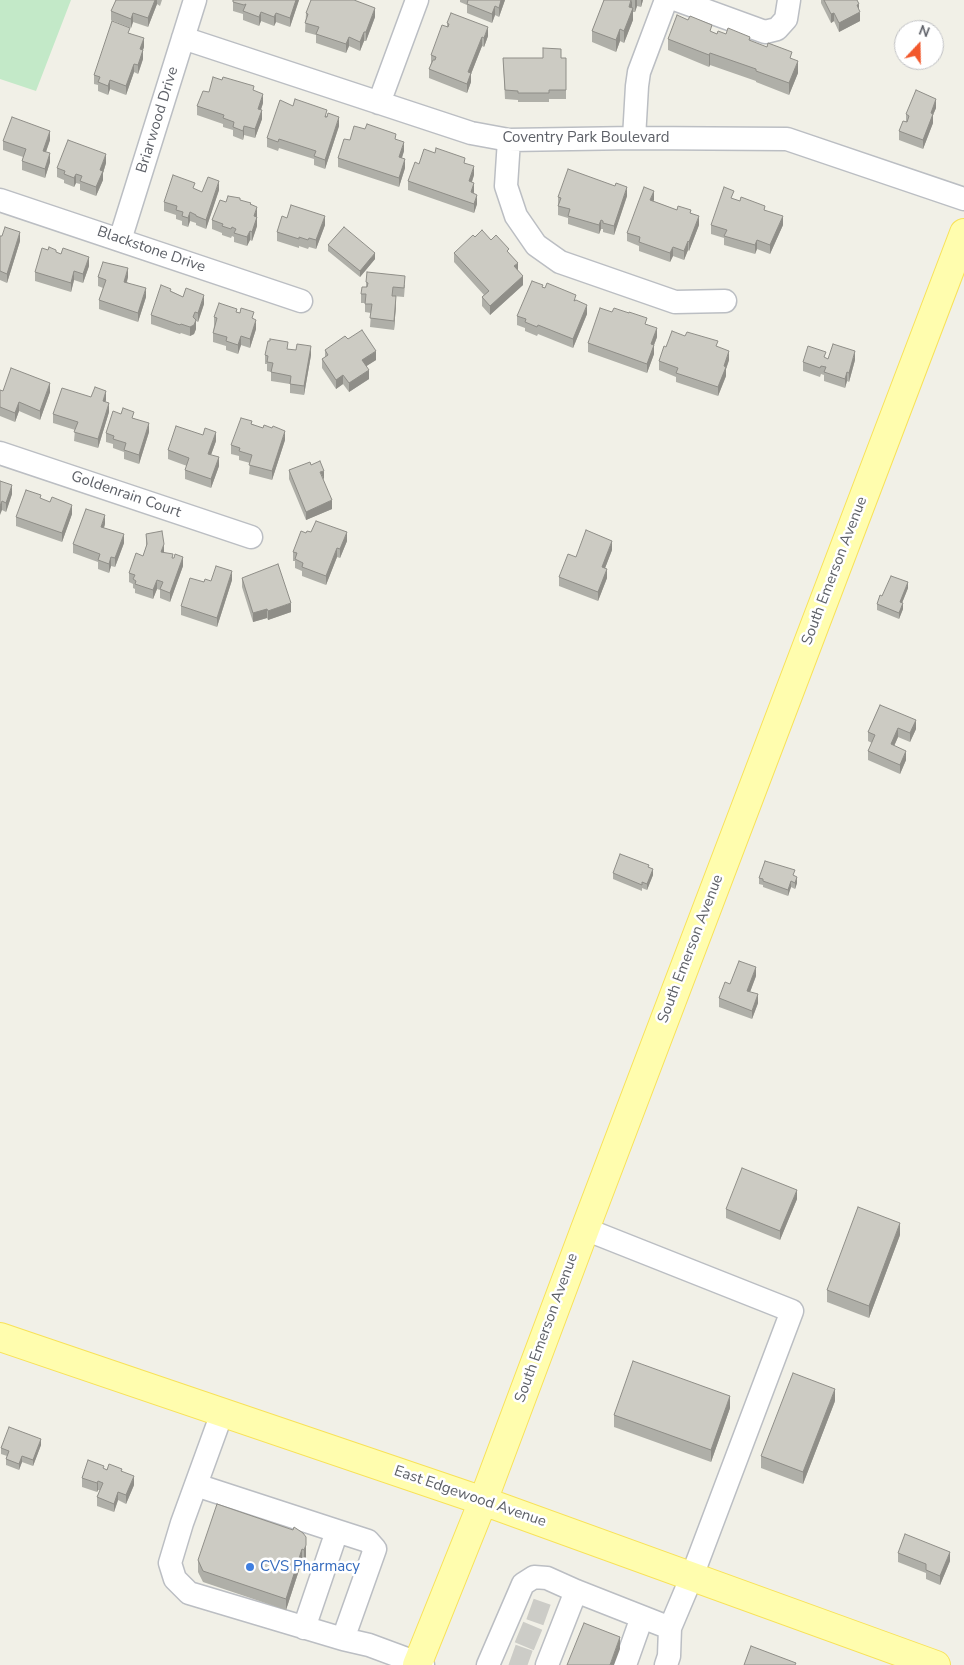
<!DOCTYPE html>
<style>
body{margin:0}
#map{position:relative;width:964px;height:1665px;overflow:hidden;background:#f1f0e7;font-family:"Nunito Sans",sans-serif}
canvas{display:block}
.north{position:absolute;left:894px;top:20px;width:50px;height:50px;box-sizing:border-box;background:#fff;border:1px solid #bfc0c3;border-radius:50%;rotate:21deg;font-size:14px;font-weight:700;line-height:20px;text-align:center;color:#5e6168}
.north::after{content:'';display:block;margin:auto;width:18px;height:22px;background:#f2582c;clip-path:polygon(50% 0,100% 100%,50% 72%,0 100%)}
</style>
<div id="map">
<canvas width="964" height="1665"></canvas>
<div class="north">N</div>
</div>
<script>
const context = document.querySelector('canvas').getContext('2d');
context.lineJoin = 'round';
function fillPath(path, color) { context.fillStyle = color; context.fill(path, 'evenodd'); }
const poly = rows => new Path2D(rows.map(r => 'M' + r).join(''));
function strokePath(path, color, width, dash) { context.strokeStyle = color; context.lineWidth = width; context.lineCap = dash ? 'butt' : 'round'; context.setLineDash(dash || []); context.stroke(path); }
function drawText(font, color, halo, rows, align = 'center') {
  context.font = font + ' "Nunito Sans",sans-serif'; context.lineWidth = 5; context.setLineDash([]); context.textBaseline = 'middle'; context.strokeStyle = halo; context.fillStyle = color; for (const [text, x, y, turn = 0] of rows) {
    context.save(); context.translate(x, y); context.rotate((+turn || 0) * Math.PI / 180); context.textAlign = isNaN(turn) ? turn : align; if (halo) context.strokeText(text, 0, 0); context.fillText(text, 0, 0); context.restore();
  }
}
const green = poly([
 [0,0,71,0,36,91,0,79]
]);
const minorTunnel = poly([
 [530,1609,547,1615],
 [519,1632,538,1640],
 [512,1655,529,1661]
]);
const minor = poly([
 [677,0,765,32,777,29,786,19,789,0],
 [183,38,471,133,509,140,634,138,787,139,964,199],
 [379,103,417,0],
 [634,138,637,86,639,72,666,0],
 [509,140,506,186,516,216,536,245,560,262,675,302,725,301],
 [0,200,301,301],
 [120,240,195,0],
 [0,453,251,537],
 [585,1229,792,1311,692,1576,670,1628,669,1656,666,1665],
 [222,1413,182,1523,170,1563,175,1579,189,1593,343,1639],
 [196,1485,337,1531],
 [304,1628,337,1531,368,1541,375,1549,343,1639,369,1645,423,1665],
 [488,1665,523,1584,534,1577,547,1578,576,1591,670,1628],
 [547,1665,576,1591],
 [625,1665,642,1617]
]);
const major = poly([
 [0,1337,483,1501,936,1665],
 [417,1665,483,1501,585,1229,964,233]
]);
const wall = poly([
 [116,0,162,0,160,6,157,4,148,27,133,22,131,28,111,20,111,11],
 [233,0,299,0,290,27,276,22,274,26,261,21,259,26,243,20,243,14,233,11],
 [460,0,505,0,499,17,495,15,492,23,467,13,467,5,460,2],
 [604,0,643,0,641,7,637,6,635,12,633,12,633,20,624,43,620,41,616,52,592,42,592,31],
 [821,0,857,0,860,21,839,32,834,21,831,23,821,3],
 [306,13,375,17,366,41,364,41,360,51,349,46,346,53,316,43,316,35,305,32],
 [447,23,488,36,484,47,482,46,471,74,471,82,467,93,429,78,429,69,431,63,431,55,447,26],
 [712,32,717,34,726,34,750,41,792,59,798,73,789,95,756,82,756,81,710,65,709,67,668,50,668,39],
 [130,33,144,47,143,50,143,59,138,74,134,72,126,95,110,89,108,95,98,91,98,85,94,84,94,75],
 [503,58,566,58,566,99,549,99,549,102,518,102,518,100,505,99],
 [254,91,263,103,261,110,262,119,255,138,244,135,243,140,233,136,233,130,223,127,223,124,197,115,197,106,209,92],
 [293,106,327,116,339,126,325,169,314,165,314,159,279,148,278,151,267,147,267,138],
 [936,108,933,115,933,123,923,149,899,140,899,131,906,122,906,114],
 [396,139,404,151,402,158,405,168,399,187,338,167,338,158,350,140],
 [50,140,46,152,50,162,45,178,22,170,22,161,23,157,3,150,3,141],
 [106,163,103,173,103,180,96,196,80,190,80,184,76,183,74,187,64,183,64,180,57,177,57,168],
 [465,163,474,175,472,182,474,192,473,193,477,204,474,213,408,190,408,181,419,164],
 [195,189,202,192,219,190,206,229,196,225,196,223,190,221,188,227,182,225,182,221,176,219,176,215,164,211,164,202],
 [627,196,614,235,603,232,603,229,601,229,599,234,568,224,568,218,558,215,558,197],
 [734,199,765,210,783,225,770,254,757,249,755,254,724,245,724,238,711,234,711,225],
 [240,200,251,204,257,216,257,226,252,241,250,240,247,246,234,242,234,237,232,236,231,238,222,235,222,233,212,229,212,220,226,202],
 [654,200,653,201,677,210,691,213,699,225,689,251,688,250,684,260,673,256,670,262,639,251,639,246,627,241,627,233],
 [287,218,325,225,316,249,309,247,308,249,299,246,299,248,277,241,277,232],
 [0,236,20,241,7,283,0,280],
 [475,237,491,240,509,253,518,270,523,285,490,315,482,306,482,297,484,295,454,262,454,253],
 [328,245,375,259,360,277,328,251],
 [56,252,89,266,83,283,74,280,71,292,35,281,35,272],
 [98,277,128,277,127,282,146,297,138,322,99,309,99,300,103,288,98,286],
 [366,282,405,285,404,297,393,296,396,305,394,330,370,327,371,313,365,312,365,303,361,303,361,294,366,287],
 [543,287,576,300,587,314,573,348,538,334,537,336,525,331,525,328,517,325,517,316],
 [171,291,183,297,204,304,198,322,196,321,196,329,194,334,190,336,181,333,180,334,151,324,151,315],
 [237,312,254,319,256,329,250,348,241,345,238,354,226,350,226,346,213,342,213,333,214,326,214,317],
 [647,324,657,337,654,345,654,354,647,373,588,352,588,343],
 [348,339,376,360,366,366,369,379,349,392,343,384,336,389,322,368,322,359,325,357,325,350],
 [718,347,729,360,726,369,726,376,718,396,676,382,676,377,659,370,659,361],
 [288,349,311,355,304,395,290,393,290,384,271,381,271,372,267,371,267,364,265,364,265,355],
 [826,358,828,359,855,360,849,382,847,381,845,388,824,381,824,375,821,374,820,377,803,371,803,362],
 [0,390,3,391,50,392,40,420,19,411,15,422,0,416],
 [91,397,106,400,105,401,109,412,98,448,74,441,75,430,53,423,53,414],
 [134,418,149,432,139,464,124,459,124,452,113,448,113,444,106,442,106,433],
 [252,424,285,440,272,480,249,474,250,463,239,460,239,456,231,454,231,445],
 [216,441,211,455,219,466,211,488,185,479,185,470,187,466,168,459,168,450],
 [311,465,332,509,306,520,289,479,289,470],
 [0,481,12,494,6,512,2,510],
 [41,499,50,502,72,514,62,542,16,526,16,517],
 [105,524,104,528,124,543,115,567,111,566,109,573,98,569,98,562,73,553,73,544],
 [311,532,347,541,340,558,337,557,326,585,302,576,302,571,295,568,295,561,293,561,293,552,306,533],
 [146,534,164,552,183,566,170,602,160,598,160,590,157,589,153,599,135,593,135,589,133,588,133,584,129,582,129,573,143,556,146,547],
 [612,550,605,568,607,578,598,601,559,586,559,577],
 [242,578,291,612,268,620,267,618,253,622,242,587],
 [232,580,217,627,181,615,181,606,204,582,211,581],
 [908,588,902,603,903,609,899,619,877,610,877,604,882,596],
 [880,705,916,729,910,742,898,737,894,746,906,760,900,774,868,760,868,751,872,743,868,741,868,732],
 [649,868,653,875,647,890,642,888,642,891,613,879,613,873],
 [795,876,797,883,795,889,791,887,788,896,763,887,763,885,759,884,759,878],
 [756,976,750,992,758,1003,752,1019,719,1007,719,998,730,984],
 [797,1199,780,1240,726,1218,726,1209],
 [900,1235,869,1318,827,1302,827,1290],
 [835,1401,803,1484,761,1468,761,1456],
 [730,1408,711,1462,614,1427,614,1415],
 [41,1445,33,1466,22,1462,19,1470,6,1465,6,1459,7,1456,1,1454,1,1448],
 [104,1469,122,1471,134,1485,126,1504,118,1500,114,1512,97,1506,97,1497,100,1490,98,1490,97,1492,82,1487,82,1478],
 [303,1533,306,1557,304,1562,302,1561,286,1610,203,1582,198,1572,198,1560],
 [898,1553,950,1561,940,1585,926,1579,926,1573,898,1562]
]);
const shadedWall = poly([
 [155,0,157,0,157,4,148,27,148,18],
 [296,0,299,0,290,27,290,18],
 [501,0,505,0,499,17,499,8],
 [632,0,632,11,629,7],
 [635,0,637,0,637,6,635,12],
 [641,0,643,0,641,7],
 [859,4,859,13,860,12,860,21,839,32,839,23,857,5],
 [495,6,495,15,492,23,492,14],
 [375,8,375,17,366,41,366,32],
 [633,8,633,20,624,43,624,31],
 [261,12,261,21,259,26,259,17],
 [133,13,133,22,131,28,131,19],
 [276,13,276,22,274,26,274,17],
 [834,13,834,21,831,23,831,14],
 [488,27,488,36,484,47,484,38],
 [620,29,620,41,616,52,616,40],
 [364,32,364,41,360,51,360,42],
 [349,37,349,46,346,53,346,44],
 [482,37,482,46,471,74,471,82,467,93,467,84,468,72],
 [144,38,144,47,140,58,140,49],
 [143,50,143,59,138,74,138,65],
 [710,53,710,65,709,67,709,55],
 [798,61,798,73,789,95,789,83],
 [134,64,134,72,126,95,126,86],
 [110,80,110,89,108,95,108,86],
 [263,94,263,103,258,118,258,109],
 [936,99,936,108,933,115,933,123,923,149,923,140,931,113],
 [262,110,262,119,255,138,255,129],
 [339,117,339,126,325,169,325,160],
 [244,126,244,135,243,140,243,131],
 [50,131,50,140,43,160,43,151],
 [404,142,404,151,399,166,399,157],
 [50,153,50,162,45,178,45,169],
 [106,154,106,163,103,173,103,180,96,196,96,187,100,170],
 [405,159,405,168,399,187,399,178],
 [474,166,474,175,469,190,469,181],
 [76,174,76,183,74,187,74,178],
 [219,181,219,190,206,229,206,220],
 [474,183,474,192,471,201,471,192],
 [627,187,627,196,614,235,614,226],
 [654,191,654,200,650,209,650,200],
 [477,195,477,204,474,213,474,204],
 [257,207,257,216,254,225,254,216],
 [190,212,190,221,188,227,188,218],
 [325,216,325,225,316,249,316,240],
 [699,216,699,225,689,251,689,242],
 [783,216,783,225,770,254,770,245],
 [257,217,257,226,252,241,252,232],
 [601,220,601,229,599,234,599,225],
 [250,231,250,240,247,246,247,237],
 [20,232,20,241,7,283,7,274],
 [757,240,757,249,755,254,755,245],
 [688,241,688,250,684,260,684,251],
 [673,247,673,256,670,262,670,253],
 [375,253,375,259,360,277,360,271],
 [89,257,89,266,83,283,83,274],
 [518,263,518,272,514,266],
 [128,268,128,277,124,291,124,282],
 [74,271,74,280,71,292,71,283],
 [523,276,523,285,490,315,490,306],
 [146,288,146,297,138,322,138,313],
 [204,295,204,304,198,322,198,313],
 [396,296,396,305,394,330,394,321],
 [587,305,587,314,573,348,573,339],
 [196,320,196,329,194,334,190,336,190,327],
 [256,320,256,329,250,348,250,339],
 [657,328,657,337,654,345,654,354,647,373,647,364,651,344],
 [241,336,241,345,238,354,238,345],
 [311,346,311,355,304,395,304,386],
 [376,351,376,360,362,369,362,360],
 [729,351,729,360,726,369,726,376,718,396,718,387,724,366],
 [855,351,855,360,849,382,849,373],
 [369,370,369,379,349,392,349,383],
 [847,372,847,381,845,388,845,379],
 [343,375,343,384,336,389,336,380],
 [50,383,50,392,40,420,40,411],
 [106,391,106,400,103,410,103,401],
 [19,402,19,411,15,422,15,413],
 [109,403,109,412,98,448,98,439],
 [149,423,149,432,139,464,139,455],
 [285,431,285,440,272,480,272,471],
 [216,432,216,441,208,463,208,454],
 [219,457,219,466,211,488,211,479],
 [324,471,324,480,320,472],
 [12,485,12,494,6,512,6,503],
 [332,500,332,509,306,520,306,512],
 [2,501,2,510,0,515,0,506],
 [72,505,72,514,62,542,62,533],
 [105,515,105,524,101,536,101,527],
 [347,532,347,541,340,558,340,549],
 [124,534,124,543,115,567,115,558],
 [612,541,612,550,602,576,602,567],
 [164,544,164,553,161,552],
 [337,548,337,557,326,585,326,576],
 [111,557,111,566,109,573,109,564],
 [183,557,183,566,170,602,170,593],
 [607,569,607,578,598,601,598,592],
 [232,571,232,580,217,627,217,618],
 [157,580,157,589,153,599,153,590],
 [908,582,908,588,900,608,900,602],
 [291,603,291,612,268,620,268,611],
 [903,603,903,609,899,619,899,613],
 [267,609,267,618,253,622,253,613],
 [916,720,916,729,910,742,910,733],
 [898,728,898,737,891,753,891,744],
 [906,751,906,760,900,774,900,765],
 [653,869,653,875,647,890,647,884],
 [797,877,797,883,795,889,795,883],
 [791,881,791,887,788,896,788,890],
 [756,967,756,976,747,1000,747,991],
 [758,994,758,1003,752,1019,752,1011],
 [797,1190,797,1199,780,1240,780,1231],
 [900,1223,900,1235,869,1318,869,1306],
 [835,1389,835,1401,803,1484,803,1472],
 [730,1396,730,1408,711,1462,711,1450],
 [41,1439,41,1445,33,1466,33,1460],
 [22,1456,22,1462,19,1470,19,1464],
 [134,1476,134,1485,126,1504,126,1495],
 [98,1481,98,1490,97,1492,97,1483],
 [118,1492,118,1500,114,1512,114,1504],
 [306,1545,306,1557,304,1562,304,1550],
 [302,1549,302,1561,286,1610,286,1599],
 [950,1552,950,1561,940,1585,940,1576],
 [620,1637,620,1649,614,1665,610,1665]
]);
const building = poly([
 [116,0,155,0,148,18,133,13,131,19,111,11,116,0],
 [233,0,296,0,290,18,276,13,274,17,261,12,259,17,243,11,246,4,244,5,233,2,233,0],
 [311,0,354,0,375,8,366,32,364,32,360,42,349,37,346,44,316,34,319,27,305,23,308,14,306,13,311,0],
 [468,0,501,0,499,8,495,6,492,14,467,4,468,0],
 [604,0,631,0,629,7,633,8,624,31,620,29,616,40,592,31,604,0],
 [824,0,857,0,859,4,857,5,860,12,839,23,834,13,831,14,824,0],
 [451,13,488,27,484,38,482,37,468,72,471,73,467,84,429,69,433,60,435,60,436,57,431,55,442,25,448,27,449,24,447,23,451,13],
 [677,15,688,20,690,16,712,25,710,31,717,34,718,31,726,34,728,28,750,37,749,40,767,47,768,43,792,52,790,58,798,61,789,83,756,71,756,69,710,53,709,55,668,39,677,15],
 [112,21,130,28,128,33,144,38,140,49,143,50,138,65,134,64,126,86,110,80,108,86,98,82,100,77,94,75,112,21],
 [543,48,561,49,561,58,566,58,566,90,549,90,549,93,518,93,518,91,505,90,503,58,543,58,543,48],
 [213,77,222,80,223,77,254,86,253,90,263,94,258,109,262,110,255,129,244,126,243,131,233,127,234,122,223,118,224,115,197,106,203,91,209,92,213,77],
 [916,90,936,99,931,113,933,114,923,140,899,131,903,121,907,122,909,116,906,114,916,90],
 [295,99,327,110,325,117,327,117,328,113,339,117,325,160,314,156,316,151,279,139,278,142,267,138,280,100,293,106,295,99],
 [12,117,50,131,43,151,50,153,45,169,22,161,26,149,3,141,12,117],
 [367,124,396,134,395,139,404,142,399,157,405,159,399,178,338,158,344,139,350,140,354,126,365,129,367,124],
 [68,140,106,154,100,170,103,171,96,187,80,181,82,176,76,174,74,178,64,174,65,171,57,168,68,140],
 [436,148,465,158,464,163,474,166,469,181,474,183,471,192,477,195,474,204,408,181,415,162,419,164,424,149,435,153,436,148],
 [568,169,615,186,616,183,627,187,614,226,603,223,603,221,601,220,599,225,568,216,570,209,558,206,561,198,558,197,568,169],
 [173,175,195,183,193,188,202,192,208,177,219,181,206,220,196,216,196,215,190,212,188,218,182,216,183,212,176,210,177,206,164,202,173,175],
 [644,187,654,191,650,200,677,210,678,206,691,210,690,213,699,216,689,242,688,241,684,251,673,247,670,253,639,242,640,237,627,233,644,187],
 [724,187,734,191,731,198,740,201,741,197,765,206,764,210,783,216,770,245,757,240,755,245,724,236,727,230,711,225,724,187],
 [228,196,240,198,240,200,251,203,250,204,257,207,254,216,257,217,252,232,250,231,247,237,234,233,236,229,232,227,231,229,222,226,223,224,212,220,220,200,226,202,228,196],
 [291,205,325,216,316,240,309,238,308,240,299,237,299,239,277,232,282,216,287,218,291,205],
 [5,227,20,232,7,274,0,271,0,236,2,236,5,227],
 [344,227,375,253,360,271,328,245,344,227],
 [482,230,491,240,496,235,509,249,507,251,518,263,514,266,523,276,490,306,482,297,489,291,454,253,473,235,475,237,482,230],
 [49,247,56,250,56,252,61,254,63,248,89,257,83,274,74,271,71,283,35,272,42,248,48,250,49,247],
 [103,262,128,268,124,282,146,288,138,313,99,300,106,280,98,277,103,262],
 [367,272,405,276,404,288,393,287,392,296,396,296,394,321,370,318,372,304,365,304,366,294,361,294,362,287,367,287,368,283,366,282,367,272],
 [532,281,543,285,542,287,545,288,547,283,576,295,574,301,576,300,587,305,573,339,538,325,537,327,525,322,526,319,517,316,532,281],
 [161,285,171,289,170,291,183,297,186,288,204,295,198,313,195,312,193,317,196,320,194,325,190,327,181,324,180,325,151,315,161,285],
 [219,303,237,309,236,312,240,313,241,308,254,312,252,318,256,320,250,339,241,336,238,345,226,341,227,337,213,333,217,318,214,317,219,303],
 [600,308,612,312,614,308,629,313,629,312,647,318,645,324,657,328,651,344,654,345,647,364,588,343,600,308],
 [362,330,376,351,362,360,369,370,349,383,343,375,336,380,322,359,328,355,325,350,345,336,348,339,362,330],
 [672,331,685,336,687,332,718,341,716,346,729,351,724,366,726,367,718,387,676,373,678,368,659,361,664,346,666,347,672,331],
 [270,339,288,342,287,349,296,350,297,344,311,346,304,386,290,384,291,376,271,372,273,363,267,362,268,356,265,355,268,341,270,341,270,339],
 [833,344,855,351,849,373,847,372,845,379,824,372,826,367,821,366,820,368,803,362,808,346,826,352,824,357,828,359,833,344],
 [11,368,50,383,40,411,19,402,15,413,0,407,0,390,3,391,11,368],
 [95,387,106,391,103,401,109,403,98,439,74,432,78,422,53,414,62,388,91,397,95,387],
 [123,408,134,412,132,418,149,423,139,455,124,450,126,443,113,439,114,436,106,433,113,411,121,414,123,408],
 [241,418,252,421,251,424,263,428,264,425,272,428,273,426,285,431,272,471,249,465,252,455,239,451,240,448,231,445,241,418],
 [176,426,203,435,205,428,216,432,208,454,219,457,211,479,185,470,189,458,168,450,176,426],
 [320,461,324,471,320,472,332,500,306,512,289,470,310,462,311,465,320,461],
 [0,481,12,485,6,503,2,501,0,506,0,481],
 [26,490,41,495,40,498,50,502,52,497,72,505,62,533,16,517,26,490],
 [86,509,105,515,101,527,124,534,115,558,111,557,109,564,98,560,100,554,73,544,86,509],
 [316,521,347,532,340,549,337,548,326,576,302,567,303,563,295,559,297,553,293,552,301,531,306,533,307,531,311,532,316,521],
 [586,530,612,541,602,567,607,569,598,592,559,577,568,554,576,557,586,530],
 [162,531,164,544,161,552,173,554,172,558,174,558,175,554,183,557,170,593,160,589,163,582,157,580,153,590,135,584,136,581,133,579,135,575,129,573,136,553,143,556,147,544,146,534,162,531],
 [278,564,291,603,268,611,267,609,253,613,242,578,278,564],
 [216,566,232,571,217,618,181,606,190,578,204,582,205,579,211,581,216,566],
 [891,576,908,582,900,602,903,603,899,613,877,604,880,595,882,596,891,576],
 [880,705,916,720,910,733,898,728,891,744,906,751,900,765,868,751,875,735,868,732,880,705],
 [620,854,649,865,648,867,653,869,647,884,642,882,642,885,613,873,620,854],
 [765,861,795,870,793,875,797,877,795,883,791,881,788,890,763,881,763,879,759,878,765,861],
 [739,961,756,967,747,991,758,994,752,1011,719,998,725,982,730,984,739,961],
 [742,1168,797,1190,780,1231,726,1209,742,1168],
 [858,1207,900,1223,869,1306,827,1290,858,1207],
 [633,1361,730,1396,711,1450,614,1415,633,1361],
 [793,1373,835,1389,803,1472,761,1456,793,1373],
 [9,1427,41,1439,33,1460,22,1456,19,1464,6,1459,9,1451,1,1448,9,1427],
 [88,1460,104,1466,103,1468,107,1470,109,1464,122,1469,121,1471,134,1476,126,1495,118,1492,114,1504,97,1497,103,1483,98,1481,97,1483,82,1478,88,1460],
 [217,1504,293,1530,294,1527,303,1533,306,1537,306,1545,304,1550,302,1549,286,1599,203,1571,198,1560,217,1504],
 [905,1534,950,1552,940,1576,926,1570,926,1564,898,1553,905,1534],
 [584,1623,620,1637,610,1665,567,1665,584,1623],
 [751,1646,796,1663,795,1665,744,1665,751,1646]
]);
const markers = [
 [250,1567,5,"#3f7fe0"]
];
const streetNames = [
 ["Briarwood Drive",158,120,-73],
 ["Coventry Park Boulevard",586,138],
 ["Blackstone Drive",151,250,19],
 ["Goldenrain Court",126,495,19],
 ["South Emerson Avenue",835,571,-69],
 ["South Emerson Avenue",691,949,-69],
 ["South Emerson Avenue",547,1328,-70],
 ["East Edgewood Avenue",470,1497,19]
];
const shopNames = [
 ["CVS Pharmacy",260,1567]
];
fillPath(green, '#c3e9c8');
strokePath(minorTunnel, '#ccccc7', 22, [22, 11]);
strokePath(minor, '#bbbec3', 25);
strokePath(major, '#f8e259', 30);
strokePath(minor, '#fff', 22);
strokePath(major, '#fffdae', 28);
fillPath(wall, '#afafa8');
fillPath(shadedWall, '#8f8e88');
fillPath(building, '#cccbc3');
strokePath(building, '#8f8e88', 1);
for (const [x, y, r, color] of markers) { const dot = new Path2D(); dot.arc(x, y, r, 0, 2 * Math.PI); context.fillStyle = color; context.fill(dot); strokePath(dot, '#fff', 2); }
drawText('15px', '#5e6168', '#fff', streetNames);
drawText('15px', '#366cbe', '#fff', shopNames, 'left');
</script>
